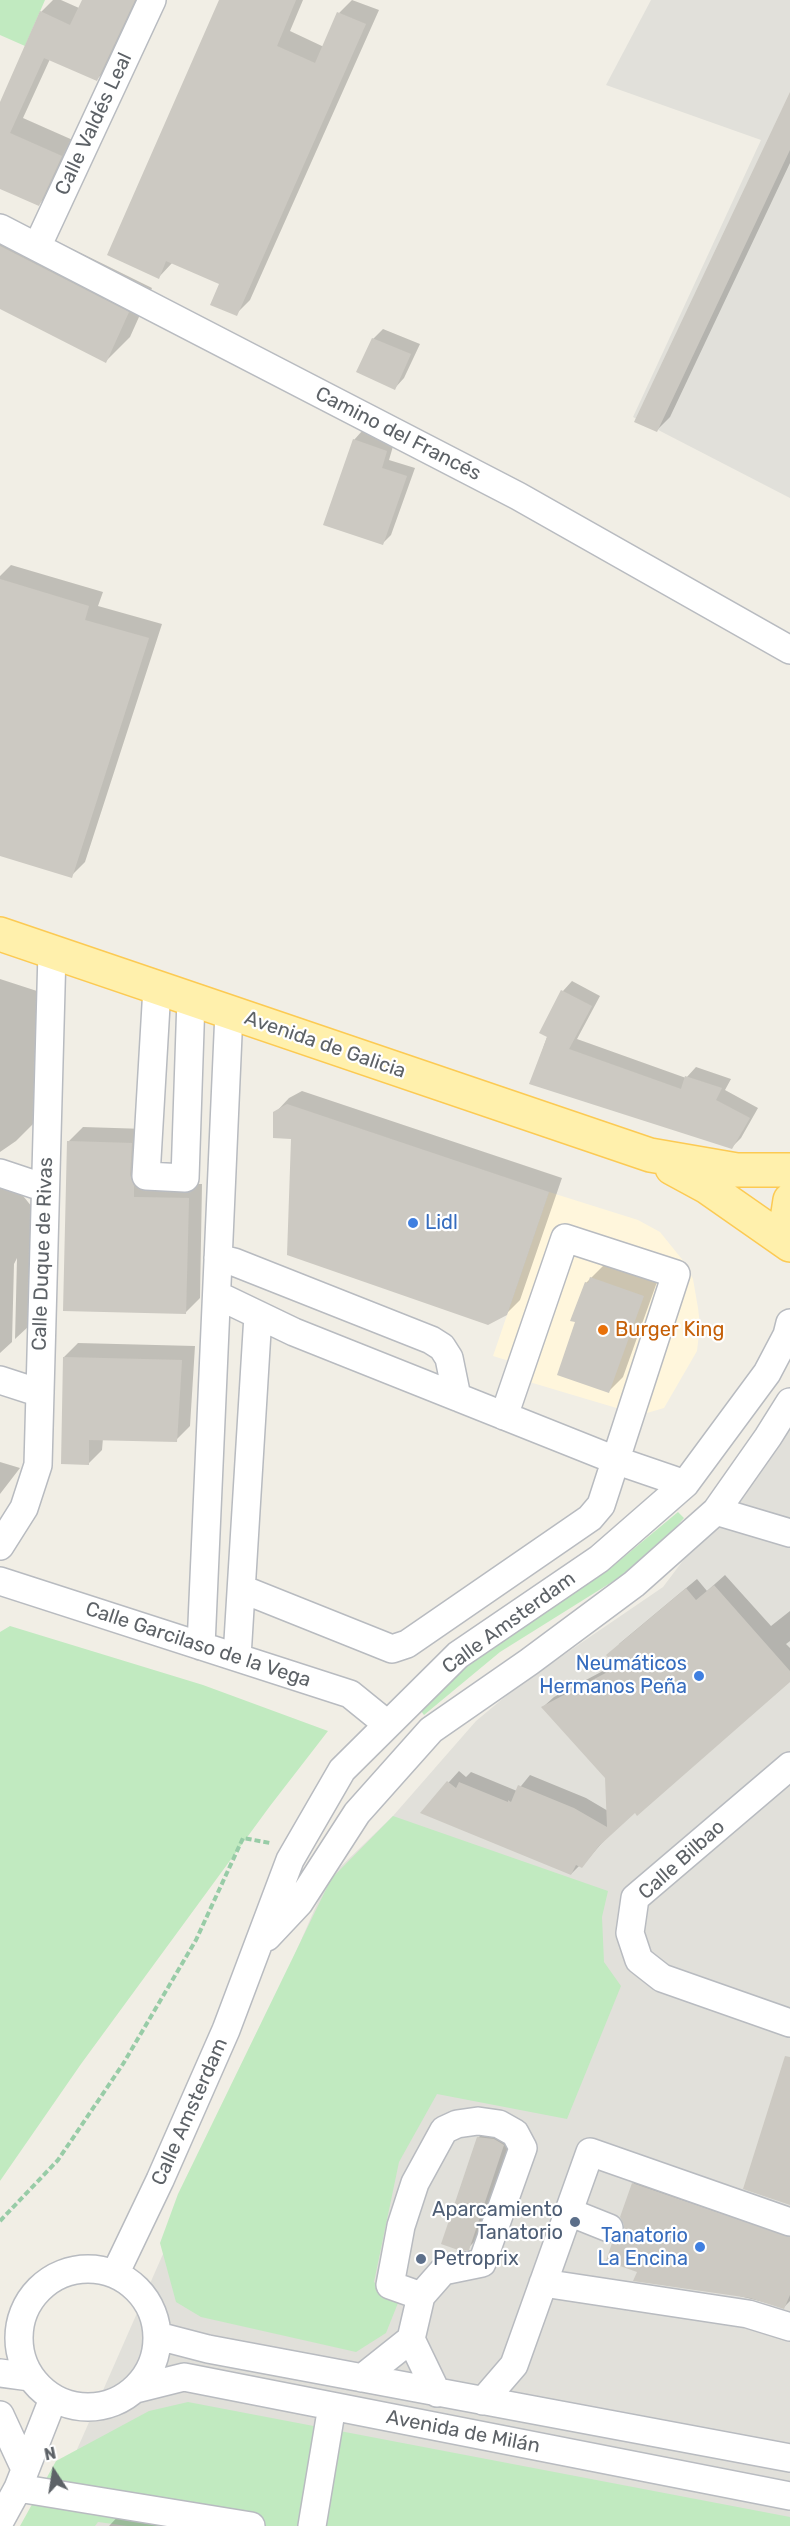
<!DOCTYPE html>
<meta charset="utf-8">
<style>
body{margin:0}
#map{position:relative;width:790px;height:2526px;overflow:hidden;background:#f1eee5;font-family:Rubik,sans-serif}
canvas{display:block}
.north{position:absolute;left:24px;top:2442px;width:60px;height:60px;-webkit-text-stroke:4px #fff;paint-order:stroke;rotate:348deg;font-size:16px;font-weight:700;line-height:24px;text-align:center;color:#5d6267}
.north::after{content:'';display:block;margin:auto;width:21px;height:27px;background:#5d6267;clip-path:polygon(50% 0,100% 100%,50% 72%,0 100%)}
</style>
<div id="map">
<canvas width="790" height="2526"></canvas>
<div class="north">N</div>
</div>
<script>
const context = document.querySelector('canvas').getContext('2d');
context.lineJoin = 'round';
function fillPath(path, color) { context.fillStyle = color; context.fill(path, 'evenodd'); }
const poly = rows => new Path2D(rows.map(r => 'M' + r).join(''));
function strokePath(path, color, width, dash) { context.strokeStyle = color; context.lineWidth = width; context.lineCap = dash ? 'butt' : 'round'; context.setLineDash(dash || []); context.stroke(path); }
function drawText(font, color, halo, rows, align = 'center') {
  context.font = font + ' Rubik,sans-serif'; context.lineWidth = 4.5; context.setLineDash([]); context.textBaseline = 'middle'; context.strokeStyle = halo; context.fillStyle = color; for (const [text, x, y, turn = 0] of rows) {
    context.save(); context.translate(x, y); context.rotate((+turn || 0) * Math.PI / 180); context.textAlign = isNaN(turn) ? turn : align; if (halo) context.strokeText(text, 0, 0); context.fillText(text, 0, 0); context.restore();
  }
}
const commercial = poly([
 [549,1192,638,1220,660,1232,685,1263,693,1279,698,1308,700,1325,697,1351,664,1408,640,1415,526,1381,529,1367,493,1356]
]);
const industrial = poly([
 [651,0,790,0,790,498,633,417,761,140,606,85],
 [790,1419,790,2526,27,2526,75,2454,328,1879,393,1816,476,1721,518,1686,663,1587]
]);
const green = poly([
 [0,0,45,0,25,46,0,35],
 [678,1512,684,1518,676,1527,620,1577,500,1652,424,1715,418,1707,449,1676,607,1571],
 [10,1626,203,1685,328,1731,270,1806,81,2064,0,2181,0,1632],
 [393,1816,608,1891,602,1917,604,1962,621,1986,567,2119,437,2094,399,2162,374,2282,398,2303,386,2333,356,2352,201,2317,176,2302,160,2243,178,2194,331,1879],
 [188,2402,790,2517,790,2526,128,2526,98,2522,95,2526,20,2526,56,2461,149,2411]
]);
const shadow = poly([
 [53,0,61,0,79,8,83,0,140,0,111,65,96,80,50,59,23,118,75,141,53,190,38,205,0,187,0,105,41,12],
 [220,0,303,0,290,31,324,47,339,13,352,0,379,10,250,300,236,314,221,283,173,262,159,277],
 [790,107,790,163,670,417,656,431],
 [0,213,152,288,130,337,106,361,0,307],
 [383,329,420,344,404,378,395,388,373,339],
 [362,431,394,443,389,460,415,468,391,535,383,543,354,440],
 [11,565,103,592,98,606,162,624,85,862,71,876,0,854,0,576],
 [0,979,37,991,34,1123,16,1141,0,1152],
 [572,981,600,996,577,1039,686,1078,696,1067,731,1079,725,1090,758,1108,741,1138,732,1147,531,1083,563,991],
 [302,1091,562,1178,520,1300,506,1314,293,1138,275,1113,289,1098],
 [83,1127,146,1129,147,1183,202,1184,200,1298,186,1312,68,1142],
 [0,1185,20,1192,32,1207,29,1326,15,1339,17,1258,14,1264,12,1342,0,1353],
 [605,1264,657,1282,623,1377,609,1391,576,1322,586,1283],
 [78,1343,195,1346,190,1426,176,1440,103,1438,102,1450,88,1464,64,1357],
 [0,1462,20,1468,0,1494],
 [725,1575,771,1626,790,1611,790,1641,786,1644,790,1648,790,1680,635,1811,607,1837,582,1866,580,1865,571,1874,422,1812,459,1771,466,1777,471,1772,517,1791,530,1775,586,1798,608,1811,606,1778,543,1707,554,1697,616,1664,619,1644,697,1579,707,1591],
 [488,2128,512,2136,478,2238,468,2248,478,2138],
 [648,2169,790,2219,790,2301,784,2307,639,2271,613,2244,625,2232,633,2184],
 [124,2510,244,2526,109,2526]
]);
const building = poly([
 [82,0,135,0,97,81,44,58,10,133,62,156,39,206,0,189,0,102,40,11,70,25],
 [219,0,296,0,277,46,315,63,337,12,366,24,237,316,210,305,219,284,166,261,159,279,107,255],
 [790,92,790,150,657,432,634,422],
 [0,246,129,312,106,363,0,309],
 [372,338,411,354,395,390,356,372],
 [353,439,387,451,382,468,407,476,383,545,323,525],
 [0,579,89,606,85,620,149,638,72,878,0,856],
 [561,990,592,1006,569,1049,681,1089,685,1076,722,1088,716,1100,750,1118,732,1149,529,1084,547,1037,539,1033],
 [287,1104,549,1192,507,1315,488,1325,287,1255,291,1139,273,1138,273,1112],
 [67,1141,132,1143,130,1175,134,1186,134,1197,189,1198,186,1314,63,1311],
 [590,1277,644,1296,609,1393,557,1375,575,1322,570,1321,585,1282,588,1283],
 [63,1357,182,1360,177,1442,89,1440,89,1465,61,1464],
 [714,1585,790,1671,790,1682,637,1816,635,1813,599,1846,582,1868,576,1865,571,1875,420,1813,447,1781,456,1788,459,1782,508,1802,508,1800,511,1802,518,1785,574,1808,607,1827,605,1778,541,1707,617,1667,606,1655,686,1588,696,1600],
 [785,2056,790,2057,790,2205,743,2189],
 [477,2137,494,2139,504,2145,469,2250,461,2251,441,2244],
 [632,2183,790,2237,790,2295,784,2309,750,2298,633,2281,637,2272,606,2261,612,2243,619,2240,624,2233,624,2225,620,2217]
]);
const path = poly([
 [0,2221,58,2160,123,2064,196,1940,243,1838,270,1843]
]);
const minor = poly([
 [0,228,518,496,790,650],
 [37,247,152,0],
 [157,988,146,1176,185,1178,191,999],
 [0,1173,45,1188],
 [218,1258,234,1262,431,1340,442,1347,449,1358,457,1397],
 [217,1295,294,1332,615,1460,685,1484],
 [0,1380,40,1393],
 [716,1511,790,1533],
 [0,1546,24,1508,38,1465,52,952],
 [0,1581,350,1694,387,1724],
 [242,1589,392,1649,407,1644,590,1518,601,1505,676,1274,565,1238,504,1416],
 [201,1646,229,1012],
 [237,1657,258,1315],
 [790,1766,635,1898,630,1933,639,1960,662,1978,790,2023],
 [267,1937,299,1903,357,1813,431,1730,529,1662,634,1584,716,1511,768,1437,790,1402],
 [569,2212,609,2228],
 '19 2338a69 69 0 1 1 138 0a69 69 0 1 1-138 0Z',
 [115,2274,160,2180,226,2030,290,1860,342,1770,458,1655,599,1559,685,1484,767,1373,787,1335,790,1323],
 [543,2283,748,2314,790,2327],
 [421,2296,390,2285,401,2226,415,2183,444,2130,457,2124,478,2121,499,2124,515,2133,523,2148,482,2263,443,2271,421,2296,411,2339,437,2393],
 [158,2336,208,2349,790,2458],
 [0,2373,30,2377],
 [362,2378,411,2339],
 [136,2389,184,2377,790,2496],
 [483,2401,514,2365,590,2152,790,2222],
 [0,2415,25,2469],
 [18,2488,251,2526],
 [0,2521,18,2488,53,2399],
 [312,2526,332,2406]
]);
const major = poly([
 [0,934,650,1155,737,1170,790,1170],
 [672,1168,707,1187,790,1245],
 [790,1200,786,1226,790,1240]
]);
const markers = [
 [413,1223,6,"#3f7fe0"],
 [603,1330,6,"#e8710a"],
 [699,1676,6,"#3f7fe0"],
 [575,2222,6,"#5c6f8a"],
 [700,2247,6,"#3f7fe0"],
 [421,2259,6,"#5c6f8a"]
];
const streetNames = [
 ["Calle Valdés Leal",94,124,-65],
 ["Camino del Francés",398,434,27],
 ["Avenida de Galicia",325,1045,19],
 ["Calle Duque de Rivas",43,1254,-88],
 ["Calle Amsterdam",509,1623,-36],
 ["Calle Garcilaso de la Vega",198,1645,18],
 ["Calle Bilbao",682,1860,-42],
 ["Calle Amsterdam",190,2112,-66],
 ["Avenida de Milán",463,2432,11]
];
const shopNames = [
 ["Lidl",425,1223,"left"],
 ["Neumáticos",687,1664],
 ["Hermanos Peña",687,1687],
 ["Tanatorio",688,2236],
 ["La Encina",688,2259]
];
const foodNames = [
 ["Burger King",615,1330]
];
const serviceNames = [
 ["Aparcamiento",563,2210],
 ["Tanatorio",563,2233],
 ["Petroprix",433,2259,"left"]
];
fillPath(commercial, '#fff6dc');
fillPath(industrial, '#e1e0da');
fillPath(green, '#c1eac0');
fillPath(shadow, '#0003');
fillPath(building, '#ccc9c2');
strokePath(minor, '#b8bbc0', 30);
strokePath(major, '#fcca53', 36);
strokePath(path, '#98cca7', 4, [6, 3]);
strokePath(minor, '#fff', 27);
strokePath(major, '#fff0ac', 33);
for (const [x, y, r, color] of markers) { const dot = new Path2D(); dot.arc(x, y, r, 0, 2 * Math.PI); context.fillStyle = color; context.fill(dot); strokePath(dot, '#fff', 2); }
drawText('20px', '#5d6267', '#fff', streetNames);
drawText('20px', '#366cbe', '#fff', shopNames, 'right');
drawText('20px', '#c56008', '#fff', foodNames, 'left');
drawText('20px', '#4e5e75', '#fff', serviceNames, 'right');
</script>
